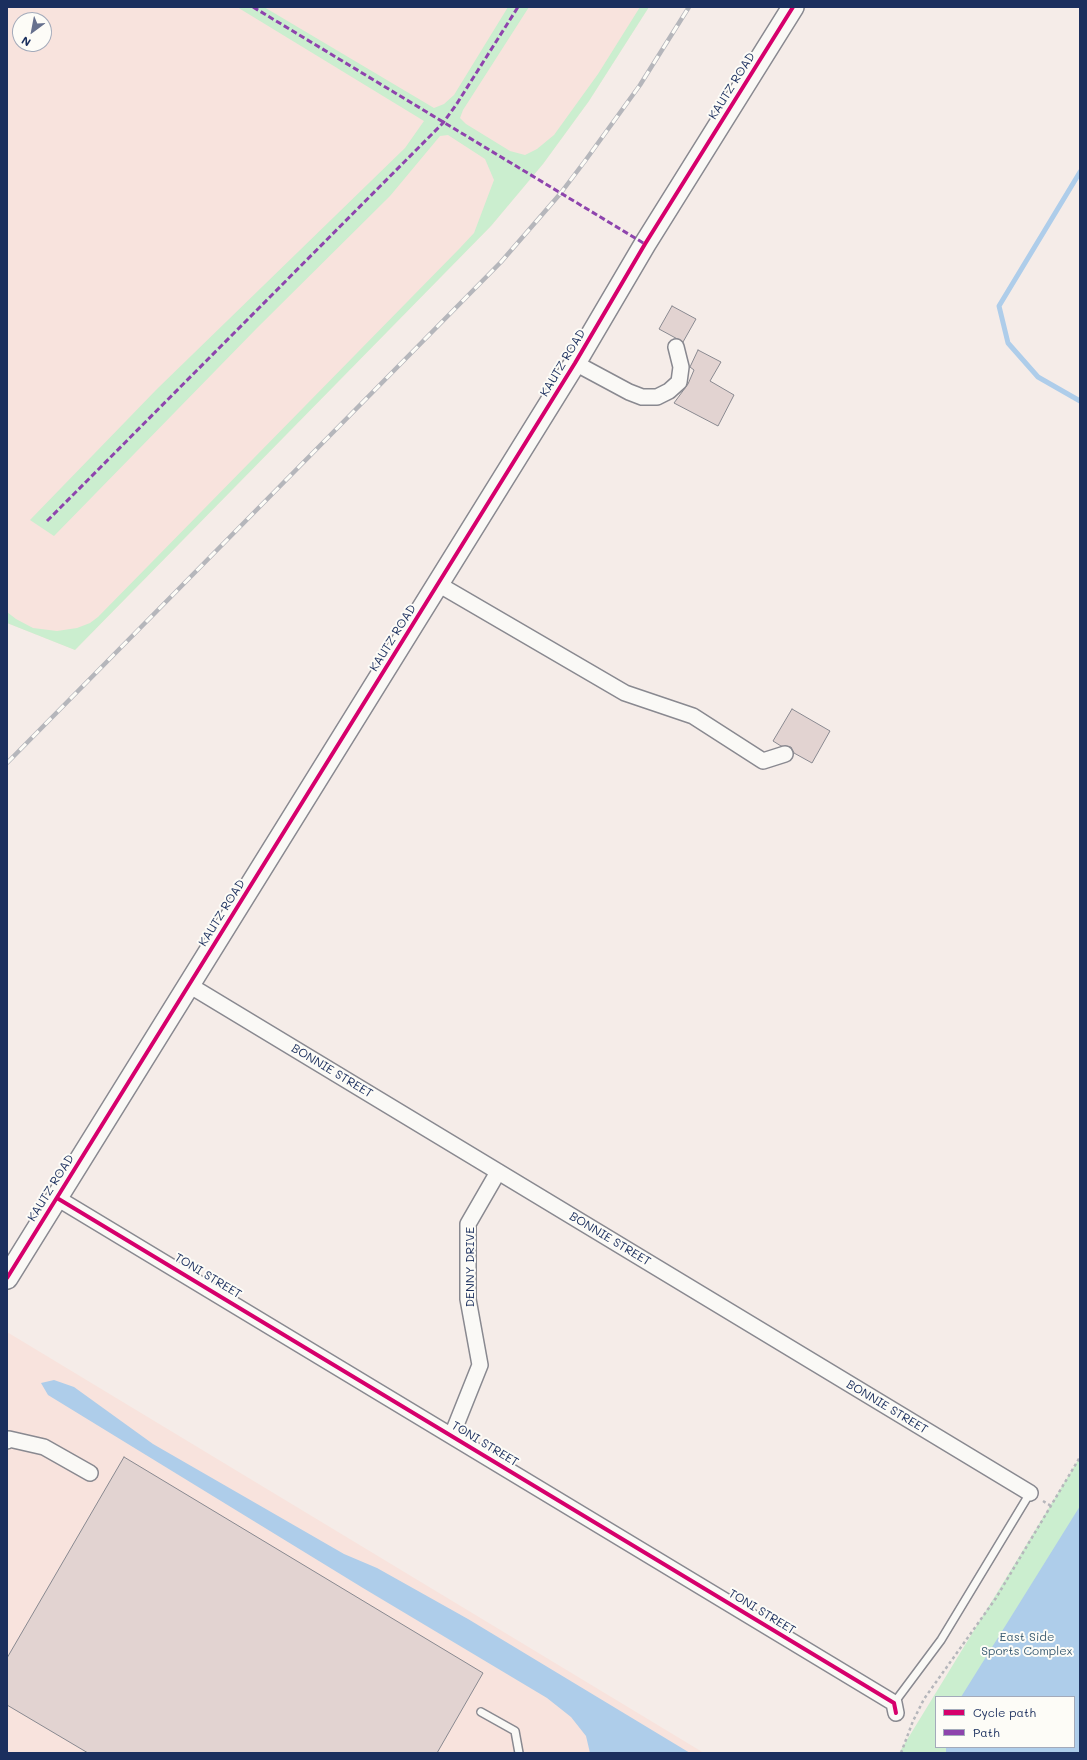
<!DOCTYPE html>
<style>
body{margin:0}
#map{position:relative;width:1087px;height:1760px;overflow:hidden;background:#f5ece8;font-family:Mali,sans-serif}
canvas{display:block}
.frame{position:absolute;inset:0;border:8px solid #1b2f5e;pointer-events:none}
.legend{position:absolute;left:935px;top:1696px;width:140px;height:52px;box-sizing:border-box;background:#fdfcf7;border:1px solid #a3aaba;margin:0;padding:5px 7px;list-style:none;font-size:12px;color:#1b2f5e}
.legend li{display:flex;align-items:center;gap:8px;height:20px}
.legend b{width:20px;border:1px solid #a3aaba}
.north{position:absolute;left:12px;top:12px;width:40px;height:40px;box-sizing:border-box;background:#fdfcf7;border:1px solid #a3aaba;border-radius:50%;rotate:212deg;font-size:11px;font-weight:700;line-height:16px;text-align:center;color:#1b2f5e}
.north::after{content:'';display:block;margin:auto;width:14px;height:18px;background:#67718e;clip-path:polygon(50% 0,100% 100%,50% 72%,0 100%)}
</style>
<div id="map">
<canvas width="1087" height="1760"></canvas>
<div class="frame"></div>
<ul class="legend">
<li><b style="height:5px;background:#d6006c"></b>Cycle path</li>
<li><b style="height:5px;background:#8e44ad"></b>Path</li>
</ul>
<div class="north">N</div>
</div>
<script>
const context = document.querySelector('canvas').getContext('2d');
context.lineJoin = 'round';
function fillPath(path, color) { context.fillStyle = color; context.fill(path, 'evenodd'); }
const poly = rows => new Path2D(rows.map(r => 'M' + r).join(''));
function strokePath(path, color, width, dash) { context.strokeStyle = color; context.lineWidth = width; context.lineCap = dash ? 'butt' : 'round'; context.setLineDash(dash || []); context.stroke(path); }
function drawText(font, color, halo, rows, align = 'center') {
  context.font = font + ' Mali,sans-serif'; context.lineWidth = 4; context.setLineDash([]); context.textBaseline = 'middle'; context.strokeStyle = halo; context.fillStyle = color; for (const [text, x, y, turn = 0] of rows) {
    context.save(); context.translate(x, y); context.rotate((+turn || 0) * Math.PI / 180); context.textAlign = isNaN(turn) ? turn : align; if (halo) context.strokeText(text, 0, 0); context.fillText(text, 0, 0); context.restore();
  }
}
const built = poly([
 [7,7,649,7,589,101,543,164,491,226,75,650,7,623],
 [20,20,44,20,44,44,20,44],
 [7,1332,704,1753,7,1753]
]);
const green = poly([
 [237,7,264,7,434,108,444,104,454,95,508,7,529,7,463,110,460,118,466,124,510,151,525,155,537,149,554,135,598,74,640,7,649,7,589,101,543,164,491,226,75,650,7,623,7,612,16,619,33,628,57,631,77,628,90,623,98,617,460,248,474,233,494,180,485,159,448,135,440,136,390,196,257,328,54,536,30,520,157,389,405,148,424,121],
 [1080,1457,1080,1753,899,1753],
 [936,1697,1074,1697,1074,1747,936,1747]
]);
const water = poly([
 [54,1380,74,1387,153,1444,344,1554,377,1568,468,1619,690,1753,590,1753,586,1736,571,1717,547,1698,363,1588,48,1395,41,1383],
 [1080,1506,1080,1753,946,1753,946,1747,1074,1747,1074,1697,961,1697]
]);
const stream = poly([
 [1080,172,999,306,1008,343,1038,377,1080,401]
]);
const building = poly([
 [672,306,696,319,683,342,659,329,672,306],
 [698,350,721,362,710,381,734,395,718,426,674,403,688,384,694,370,690,367,698,350],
 [792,709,830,731,812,763,794,753,791,747,781,746,773,741,792,709],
 [124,1457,483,1673,437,1753,88,1753,7,1705,7,1658,124,1457]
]);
const path = poly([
 [1043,1501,1051,1506],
 [901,1753,913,1721,924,1699,996,1598,1080,1457]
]);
const lane = poly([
 [894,1703,941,1640,1030,1493],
 [481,1712,515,1731,519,1753]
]);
const street = poly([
 [575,363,629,392,642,397,657,397,669,391,679,382,681,367,676,347],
 [438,584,625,693,693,716,763,761,785,754],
 [189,985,1030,1493],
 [57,1198,894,1703,896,1713],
 [452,1435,480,1365,468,1299,468,1224,498,1172],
 [7,1441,9,1439,44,1447,90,1473]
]);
const secondary = poly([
 [7,1278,575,363,645,244,793,7]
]);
const rail = poly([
 [7,763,501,262,560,194,585,161,640,85,689,7]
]);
const quiet = poly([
 [253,7,645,244],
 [47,521,443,123,456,105,518,7]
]);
const cycleway = poly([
 [57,1198,894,1703,896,1713],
 [7,1278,575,363,645,244,793,7]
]);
const streetNames = [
 ["KAUTZ ROAD",732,86,-58],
 ["KAUTZ ROAD",563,363,-59],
 ["KAUTZ ROAD",393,638,-58],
 ["KAUTZ ROAD",222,913,-58],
 ["BONNIE STREET",332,1071,31],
 ["KAUTZ ROAD",51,1188,-58],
 ["BONNIE STREET",610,1239,31],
 ["DENNY DRIVE",470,1267,-90],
 ["TONI STREET",208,1276,31],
 ["BONNIE STREET",887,1407,31],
 ["TONI STREET",485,1444,31],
 ["TONI STREET",762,1612,31]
];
const parkNames = [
 ["East Side",1027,1637],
 ["Sports Complex",1027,1651]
];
fillPath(built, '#f8e3dd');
fillPath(green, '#cbeecf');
fillPath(water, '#aecdea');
strokePath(stream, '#aecdea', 5);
fillPath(building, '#e2d3d1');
strokePath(building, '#898990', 1);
strokePath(lane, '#898990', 10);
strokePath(street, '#898990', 18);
strokePath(secondary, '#898990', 24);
strokePath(path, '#b5b6bb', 2.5, [3, 3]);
strokePath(lane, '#faf9f6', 7);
strokePath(street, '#faf9f6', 15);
strokePath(secondary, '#faf9f6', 21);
strokePath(rail, '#b5b6bb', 4.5);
strokePath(rail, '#fdfcf7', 3, [9]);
strokePath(quiet, '#8e44ad', 3, [6, 3]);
strokePath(cycleway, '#d6006c', 4);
drawText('12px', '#1b2f5e', '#fdfcf7', streetNames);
drawText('12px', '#3e5f75', '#fdfcf7', parkNames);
</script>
